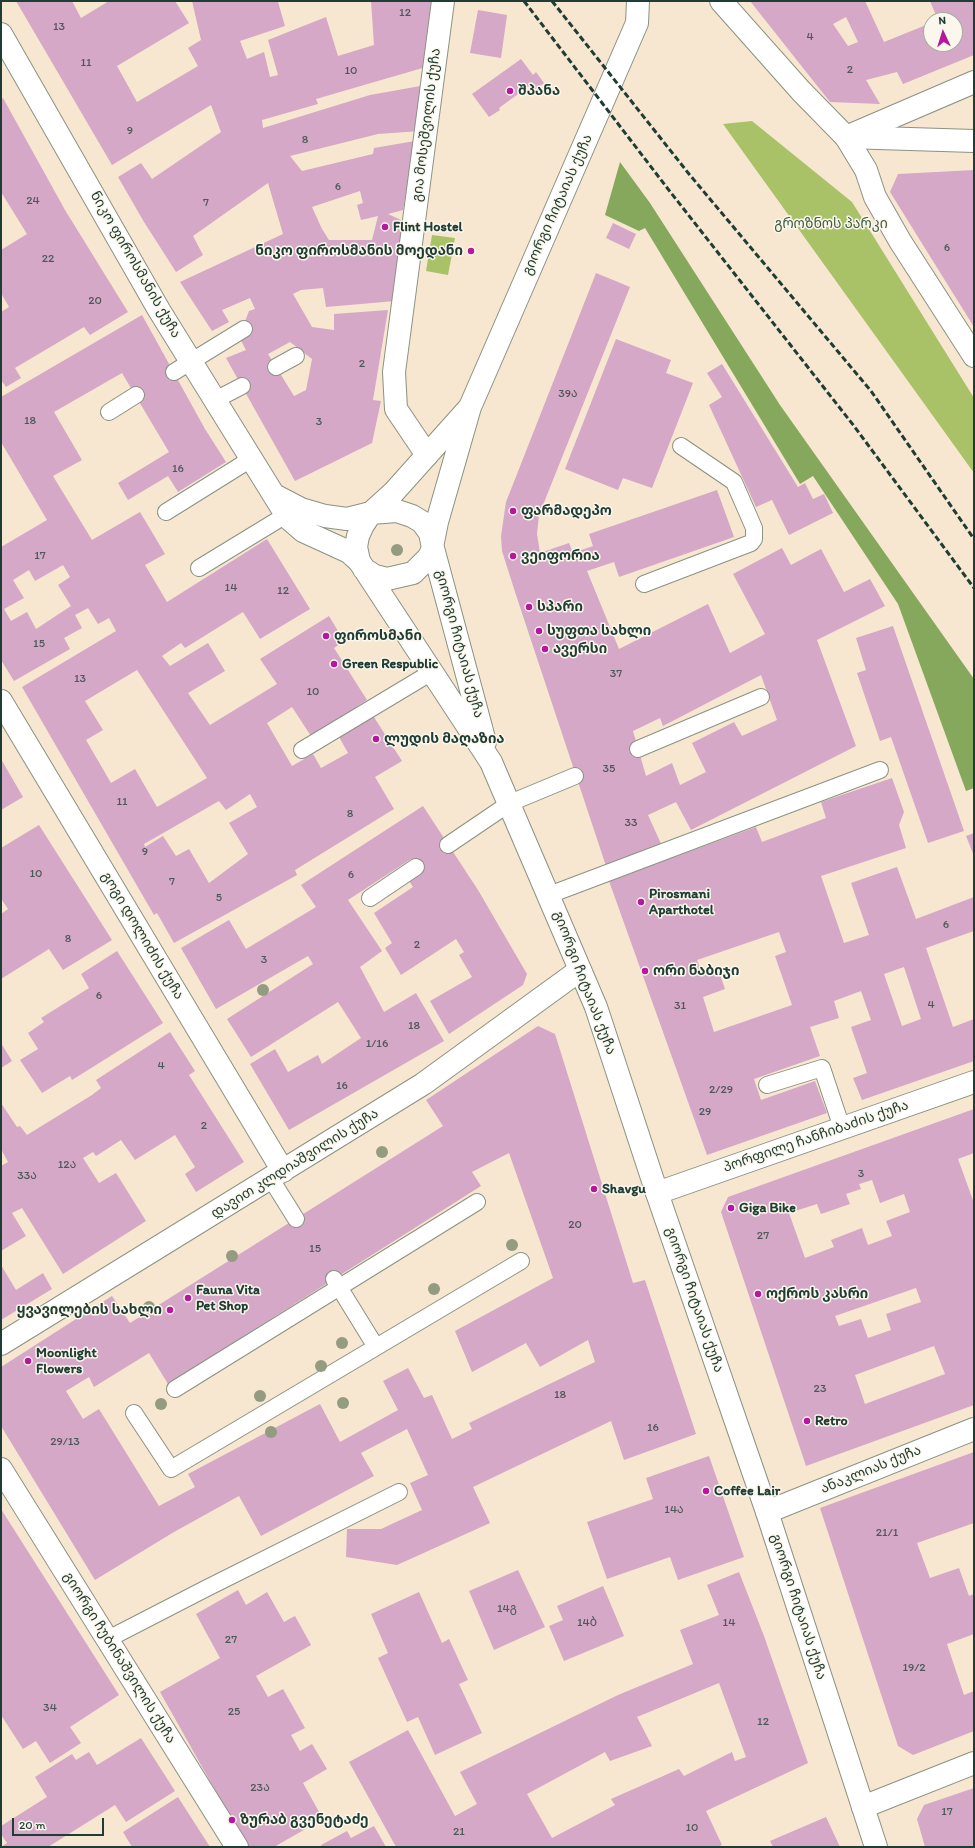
<!DOCTYPE html>
<meta charset="utf-8">
<style>
body{margin:0}
#map{position:relative;width:975px;height:1848px;overflow:hidden;background:#f7e6d0;font-family:Itim,sans-serif}
canvas{display:block}
.frame{position:absolute;inset:0;border:2px solid #1f3d34;pointer-events:none}
.north{position:absolute;left:923px;top:12px;width:40px;height:40px;box-sizing:border-box;background:#fbf7ec;border:1px solid #a3ada2;border-radius:50%;rotate:356deg;font-size:11px;font-weight:700;line-height:16px;text-align:center;color:#1f3d34}
.north::after{content:'';display:block;margin:auto;width:14px;height:18px;background:#b5179e;clip-path:polygon(50% 0,100% 100%,50% 72%,0 100%)}
.scale{position:absolute;left:12px;top:1818px;width:92px;height:18px;box-sizing:border-box;border:2px solid #1f3d34;border-top:0;padding-left:5px;font-size:12px;line-height:14px;white-space:nowrap;color:#1f3d34;-webkit-text-stroke:3px #fbf7ec;paint-order:stroke}
</style>
<div id="map">
<canvas width="975" height="1848"></canvas>
<div class="frame"></div>
<div class="north">N</div>
<div class="scale">20 m</div>
</div>
<script>
const context = document.querySelector('canvas').getContext('2d');
context.lineJoin = 'round';
function fillPath(path, color) { context.fillStyle = color; context.fill(path, 'evenodd'); }
const poly = rows => new Path2D(rows.map(r => 'M' + r).join(''));
function strokePath(path, color, width, dash) { context.strokeStyle = color; context.lineWidth = width; context.lineCap = dash ? 'butt' : 'round'; context.setLineDash(dash || []); context.stroke(path); }
function drawText(font, color, halo, rows, align = 'center') {
  context.font = font + ' Itim,"Noto Sans Georgian",sans-serif'; context.lineWidth = 3; context.setLineDash([]); context.textBaseline = 'middle'; context.strokeStyle = halo; context.fillStyle = color; for (const [text, x, y, turn = 0] of rows) {
    context.save(); context.translate(x, y); context.rotate((+turn || 0) * Math.PI / 180); context.textAlign = isNaN(turn) ? turn : align; if (halo) context.strokeText(text, 0, 0); context.fillText(text, 0, 0); context.restore();
  }
}
const green = poly([
 [752,121,852,202,974,398,974,473,723,124],
 [432,235,455,238,448,275,426,271]
]);
const forest = poly([
 [620,162,650,203,780,405,974,679,974,788,966,791,898,604,813,476,800,484,645,228,639,231,605,215]
]);
const building = poly([
 [16,1,72,1,81,18,109,1,175,1,189,23,117,66,137,102,198,66,188,48,201,40,192,1,281,1,278,2,285,26,240,41,247,59,264,52,270,77,278,75,268,40,326,17,338,56,374,45,371,1,439,1,426,67,316,99,318,104,262,120,263,128,370,95,426,85,420,131,378,134,290,156,302,171,373,154,374,148,415,141,403,210,388,214,403,221,399,278,395,301,326,307,323,288,301,290,293,294,312,327,334,330,334,314,388,310,373,400,381,401,372,443,295,481,226,358,246,350,239,337,249,311,255,309,250,298,222,310,229,322,212,331,180,282,283,234,268,183,193,236,203,255,176,272,144,222,118,177,141,163,152,179,221,132,211,105,112,165],
 [360,191,363,203,357,205,361,220,378,216,372,240,329,240,322,229,312,207],
 [290,342,312,359,306,390,294,396,268,354],
 [750,1,865,1,884,42,931,23,931,44,955,44,955,20,938,20,930,1,974,1,974,55,903,84,897,72,866,80,880,104,830,102],
 [846,17,858,42,848,46,833,24],
 [478,10,507,15,501,58,470,53],
 [521,59,533,75,536,72,544,83,533,91,529,86,499,108,500,110,489,117,472,94],
 [3,98,65,210,128,312,90,335,84,327,15,368,21,378,6,387,1,380,1,312,9,307,1,293,1,250,27,234,1,192,1,100],
 [974,170,973,212,974,327,890,192,898,174],
 [613,223,636,234,629,249,606,238],
 [596,273,630,287,539,515,537,534,540,553,569,543,573,553,593,546,589,534,717,490,734,537,619,577,614,562,587,571,619,649,708,604,730,653,765,634,733,574,782,548,791,565,821,549,844,592,870,579,885,606,817,640,856,746,691,830,676,802,648,815,662,846,606,866,516,595,502,551,501,536,506,502],
 [761,675,777,720,742,736,734,722,692,743,706,772,680,785,672,763,646,776,633,731,660,718,663,726],
 [142,315,205,429,226,462,178,492,168,476,128,500,118,483,169,452,122,373,54,412,82,460,53,476,92,540,140,512,165,554,145,565,167,602,267,539,310,609,260,639,243,612,185,648,181,643,162,656,170,666,208,643,225,671,188,693,210,725,277,684,260,659,329,616,344,641,334,648,367,700,311,736,292,707,267,723,292,766,313,754,321,768,348,753,338,735,372,714,402,761,375,777,394,809,295,870,297,875,174,943,157,913,154,915,22,687,116,631,109,618,98,624,88,608,75,615,82,628,64,638,70,649,14,681,1,660,1,547,47,520,1,442,1,397],
 [63,565,70,577,58,585,71,606,36,629,27,612,11,621,4,609,24,598,13,580,29,570,35,581],
 [137,670,207,778,157,807,135,769,111,783,86,740,103,730,85,701],
 [250,794,257,807,229,823,248,854,209,883,189,849,176,856,163,836,145,847,144,844,219,801,226,810],
 [616,339,671,360,666,373,693,383,652,488,623,478,618,490,565,469],
 [722,364,798,487,805,483,813,499,824,494,833,513,789,535,772,500,756,507,709,405,722,397,707,373],
 [893,626,964,831,928,843,891,737,880,741,857,673,866,670,856,638],
 [1,759,23,797,1,810],
 [892,778,904,812,899,825,906,848,821,876,844,943,869,935,851,883,897,867,916,919,974,897,974,931,926,948,953,1027,974,1019,974,1061,862,1100,853,1078,867,1073,851,1027,871,1020,861,991,834,1001,839,1018,810,1027,820,1056,754,1079,761,1100,815,1081,827,1113,707,1155,609,881,756,827,762,842,826,818,821,802],
 [779,932,786,952,775,956,792,1005,714,1032,703,997,725,989,718,969,703,975,697,960],
 [904,967,921,1019,902,1026,884,974],
 [423,806,478,890,527,974,523,985,449,1034,430,1001,472,977,459,955,464,952,456,939,401,975,385,948,392,943,374,913,413,887,408,879,419,872,411,859,348,900,382,951,360,967,384,1012,416,993,444,1041,289,1130,250,1064,275,1049,288,1072,318,1055,322,1064,361,1038,338,1002,251,1057,227,1019,313,964,308,956,216,1009,181,948,229,920,246,949,316,907,301,885],
 [39,825,112,940,63,970,49,949,1,979,1,914,8,909,2,900,1,901,1,848],
 [974,833,974,856,966,836],
 [117,951,163,1023,72,1080,70,1076,42,1093,20,1060,38,1049,28,1033,44,1022,41,1018,89,988,81,974],
 [538,1026,555,1034,633,1283,645,1280,696,1434,624,1460,611,1421,473,1487,490,1523,397,1565,346,1557,347,1529,381,1529,422,1510,410,1483,428,1475,407,1429,361,1453,374,1476,261,1536,239,1496,174,1532,95,1580,1,1426,1,1367,112,1296,130,1323,443,1126,426,1100],
 [509,1153,553,1278,455,1331,472,1372,526,1343,540,1367,588,1340,595,1362,469,1423,472,1429,452,1439,432,1395,424,1398,408,1368,383,1381,398,1410,340,1442,320,1404,188,1474,195,1487,159,1506,99,1409,83,1419,66,1391,89,1377,94,1387,149,1353,168,1384,481,1186,472,1172],
 [170,1032,195,1071,189,1075,244,1162,196,1192,185,1174,195,1167,175,1135,135,1160,121,1140,96,1156,93,1152,83,1158,99,1183,116,1173,146,1221,63,1274,22,1208,12,1213,26,1236,1,1251,1,1166,8,1162,1,1149,1,1103,17,1127,20,1126,27,1135,92,1095,101,1088,96,1080],
 [1,1043,12,1061,1,1068],
 [974,1109,974,1153,958,1159,974,1203,974,1405,806,1466,721,1212,728,1197],
 [872,1180,880,1203,904,1194,910,1212,886,1221,892,1236,868,1245,862,1228,831,1240,834,1247,805,1258,789,1213,817,1204,821,1214,850,1204,846,1194,861,1189,859,1184],
 [916,1288,921,1302,886,1314,891,1330,868,1338,861,1319,839,1326,835,1316],
 [934,1346,945,1374,865,1404,855,1375],
 [1,1265,16,1290,43,1273,52,1289,1,1320],
 [974,1452,974,1523,917,1543,930,1578,959,1568,969,1596,974,1594,974,1634,947,1644,964,1695,974,1691,974,1731,913,1755,898,1746,820,1508],
 [709,1456,744,1557,678,1580,670,1557,607,1579,587,1522,653,1499,646,1478],
 [1,1509,119,1695,70,1727,81,1743,50,1763,36,1741,23,1749,1,1715],
 [518,1570,545,1627,494,1650,469,1591],
 [739,1572,764,1636,808,1763,706,1811,722,1845,717,1847,396,1847,349,1762,408,1730,455,1816,477,1804,460,1772,618,1695,693,1664,680,1630,719,1615,707,1585],
 [719,1683,746,1757,735,1761,732,1752,684,1776,679,1769,611,1799,615,1805,552,1838,527,1794,605,1752,610,1761,652,1746,637,1717],
 [603,1586,624,1636,564,1661,549,1626,563,1620,557,1606],
 [238,1590,246,1605,267,1592,284,1622,295,1616,311,1645,256,1676,268,1697,283,1689,305,1728,291,1735,300,1751,312,1744,327,1769,303,1783,323,1819,274,1847,247,1847,160,1692,220,1658,196,1614],
 [419,1592,442,1643,449,1639,468,1680,459,1684,482,1733,435,1755,418,1717,407,1722,378,1658,388,1653,371,1614],
 [141,1738,175,1791,126,1822,115,1805,48,1847,1,1847,7,1843,1,1834,1,1826,47,1797,35,1777,72,1754,76,1760,89,1752,97,1765],
 [974,1788,974,1847,925,1847,917,1819,924,1805],
 [178,1797,210,1847,132,1847,123,1832],
 [826,1817,840,1847,773,1847,770,1841],
 [374,1826,386,1847,322,1847,321,1845,347,1831,351,1838]
]);
const service = poly([
 [276,367,296,356],
 [174,372,244,329],
 [215,400,242,386],
 [109,412,136,395],
 [166,512,251,459],
 [199,568,286,515],
 [644,584,751,543,754,539,754,528,734,482,681,446],
 [638,749,761,697],
 [302,750,432,672],
 [448,845,510,803,575,776],
 [549,895,880,770],
 [370,898,416,867],
 [767,1085,822,1068,842,1128],
 [271,1179,296,1219],
 [334,1279,376,1347],
 [175,1389,477,1202],
 [134,1413,171,1469,521,1261],
 [108,1639,205,1589,399,1492]
]);
const minor = poly([
 [974,82,846,137,866,170,875,197,900,241,974,356],
 [427,455,396,409,394,372,443,1],
 [1,701,283,1171],
 [657,1193,974,1082],
 [1,1344,423,1084,580,970],
 [1,1469,237,1847],
 [767,1512,974,1429],
 [863,1807,974,1763]
]);
const tertiary = poly([
 [721,1,801,91,846,137,974,141],
 [1,34,159,310,288,518,303,531,349,552,359,561],
 [276,496,301,509,325,516,347,519,371,513]
]);
const primary = poly([
 [470,407,393,493,371,513,363,525,358,536,356,547,359,561,491,762,596,1007,657,1193,767,1512,876,1847],
 [433,542,437,522,470,407,637,23,638,1],
 [433,548,485,742],
 [364,569,375,576,387,579,413,573,429,557,433,548,430,533,422,522,412,516,397,511,371,513]
]);
const rail = poly([
 [524,1,668,189,854,426,974,588],
 [552,1,689,174,871,391,974,539]
]);
const trees = [
 [397,550],
 [263,990],
 [382,1152],
 [512,1245],
 [232,1256],
 [434,1289],
 [149,1307],
 [342,1343],
 [321,1366],
 [260,1396],
 [343,1403],
 [161,1404],
 [271,1432]
];
const markers = [
 [510,91,4,"#b5179e"],
 [385,227,4,"#b5179e"],
 [471,251,4,"#b5179e"],
 [513,511,4,"#b5179e"],
 [513,556,4,"#b5179e"],
 [529,607,4,"#b5179e"],
 [539,631,4,"#b5179e"],
 [326,636,4,"#b5179e"],
 [545,649,4,"#b5179e"],
 [334,664,4,"#b5179e"],
 [376,739,4,"#b5179e"],
 [641,902,4,"#b5179e"],
 [645,971,4,"#b5179e"],
 [594,1189,4,"#b5179e"],
 [731,1208,4,"#b5179e"],
 [758,1294,4,"#b5179e"],
 [188,1298,4,"#b5179e"],
 [170,1310,4,"#b5179e"],
 [28,1361,4,"#b5179e"],
 [807,1421,4,"#b5179e"],
 [706,1491,4,"#b5179e"],
 [232,1820,4,"#b5179e"]
];
const numberNames = [
 ["12",405,13],
 ["13",59,27],
 ["4",810,37],
 ["11",86,63],
 ["2",850,70],
 ["10",351,71],
 ["9",130,131],
 ["8",305,140],
 ["6",338,187],
 ["24",33,201],
 ["7",206,203],
 ["6",947,248],
 ["22",48,259],
 ["20",95,301],
 ["2",362,364],
 ["39ა",568,394],
 ["18",30,421],
 ["3",319,422],
 ["16",178,469],
 ["17",40,556],
 ["14",231,588],
 ["12",283,591],
 ["15",39,644],
 ["37",616,674],
 ["13",80,679],
 ["10",313,692],
 ["35",609,769],
 ["11",122,802],
 ["8",350,814],
 ["33",631,823],
 ["9",145,852],
 ["10",36,874],
 ["6",351,875],
 ["7",172,882],
 ["5",219,898],
 ["6",946,925],
 ["8",68,939],
 ["2",417,945],
 ["3",264,960],
 ["6",99,996],
 ["4",931,1005],
 ["31",680,1006],
 ["18",414,1026],
 ["1/16",377,1044],
 ["4",161,1066],
 ["16",342,1086],
 ["2/29",721,1090],
 ["29",705,1112],
 ["2",204,1126],
 ["12ა",67,1165],
 ["3",861,1174],
 ["33ა",27,1176],
 ["20",575,1225],
 ["27",763,1236],
 ["15",315,1249],
 ["23",820,1389],
 ["18",560,1395],
 ["16",653,1428],
 ["29/13",65,1442],
 ["14ა",674,1510],
 ["21/1",887,1533],
 ["14გ",507,1609],
 ["14ბ",587,1623],
 ["14",729,1623],
 ["27",231,1640],
 ["19/2",914,1668],
 ["34",50,1708],
 ["25",234,1712],
 ["12",763,1722],
 ["23ა",260,1788],
 ["17",947,1812],
 ["10",692,1828],
 ["21",459,1832]
];
const poiNames = [
 ["შპანა",518,91],
 ["Flint Hostel",393,227],
 ["ნიკო ფიროსმანის მოედანი",463,251,"right"],
 ["ფარმადეპო",521,511],
 ["ვეიფორია",521,556],
 ["სპარი",537,607],
 ["სუფთა სახლი",547,631],
 ["ფიროსმანი",334,636],
 ["ავერსი",553,649],
 ["Green Respublic",342,664],
 ["ლუდის მაღაზია",384,739],
 ["Pirosmani",649,894],
 ["Aparthotel",649,910],
 ["ორი ნაბიჯი",653,971],
 ["Shavgu",602,1189],
 ["Giga Bike",739,1208],
 ["Fauna Vita",196,1290],
 ["Pet Shop",196,1306],
 ["ოქროს კასრი",766,1294],
 ["ყვავილების სახლი",162,1310,"right"],
 ["Moonlight",36,1353],
 ["Flowers",36,1369],
 ["Retro",815,1421],
 ["Coffee Lair",714,1491],
 ["ზურაბ გვენეტაძე",240,1820]
];
const streetNames = [
 ["გია მოსეშვილის ქუჩა",427,125,-83],
 ["გიორგი ჩიტაიას ქუჩა",558,205,-66],
 ["ნიკო ფიროსმანის ქუჩა",135,265,60],
 ["გიორგი ჩიტაიას ქუჩა",459,644,75],
 ["გოგი დოლიძის ქუჩა",142,936,59],
 ["გიორგი ჩიტაიას ქუჩა",584,983,69],
 ["პორფილე ჩანჩიბაძის ქუჩა",816,1137,-19],
 ["დავით კლდიაშვილის ქუჩა",295,1164,-32],
 ["გიორგი ჩიტაიას ქუჩა",694,1300,71],
 ["ანაკლიას ქუჩა",871,1470,-22],
 ["გიორგი ჩიტაიას ქუჩა",798,1607,72],
 ["გიორგი ჩუბინაშვილის ქუჩა",119,1658,58]
];
const parkNames = [
 ["გროზნოს პარკი",831,224]
];
fillPath(green, '#a9c268');
fillPath(forest, '#86a85c');
fillPath(building, '#d5a8c7');
strokePath(service, '#8b9282', 18);
strokePath(minor, '#8b9282', 24);
strokePath(tertiary, '#8b9282', 24);
strokePath(primary, '#8b9282', 24);
strokePath(service, '#fff', 16);
strokePath(minor, '#fff', 22);
strokePath(tertiary, '#fff', 22);
strokePath(primary, '#fff', 22);
strokePath(rail, '#1f3d34', 3, [6, 3]);
context.fillStyle = '#939b81';
for (const [x, y] of trees) { context.beginPath(); context.arc(x, y, 6, 0, 2 * Math.PI); context.fill(); }
for (const [x, y, r, color] of markers) { const dot = new Path2D(); dot.arc(x, y, r, 0, 2 * Math.PI); context.fillStyle = color; context.fill(dot); strokePath(dot, '#fbf7ec', 1.5); }
drawText('12px', '#4c5859', null, numberNames);
drawText('bold 14px', '#1f3d34', '#fbf7ec', poiNames, 'left');
drawText('14px', '#1f3d34', '#fbf7ec', streetNames);
drawText('14px', '#425e41', '#fbf7ec', parkNames);
</script>
